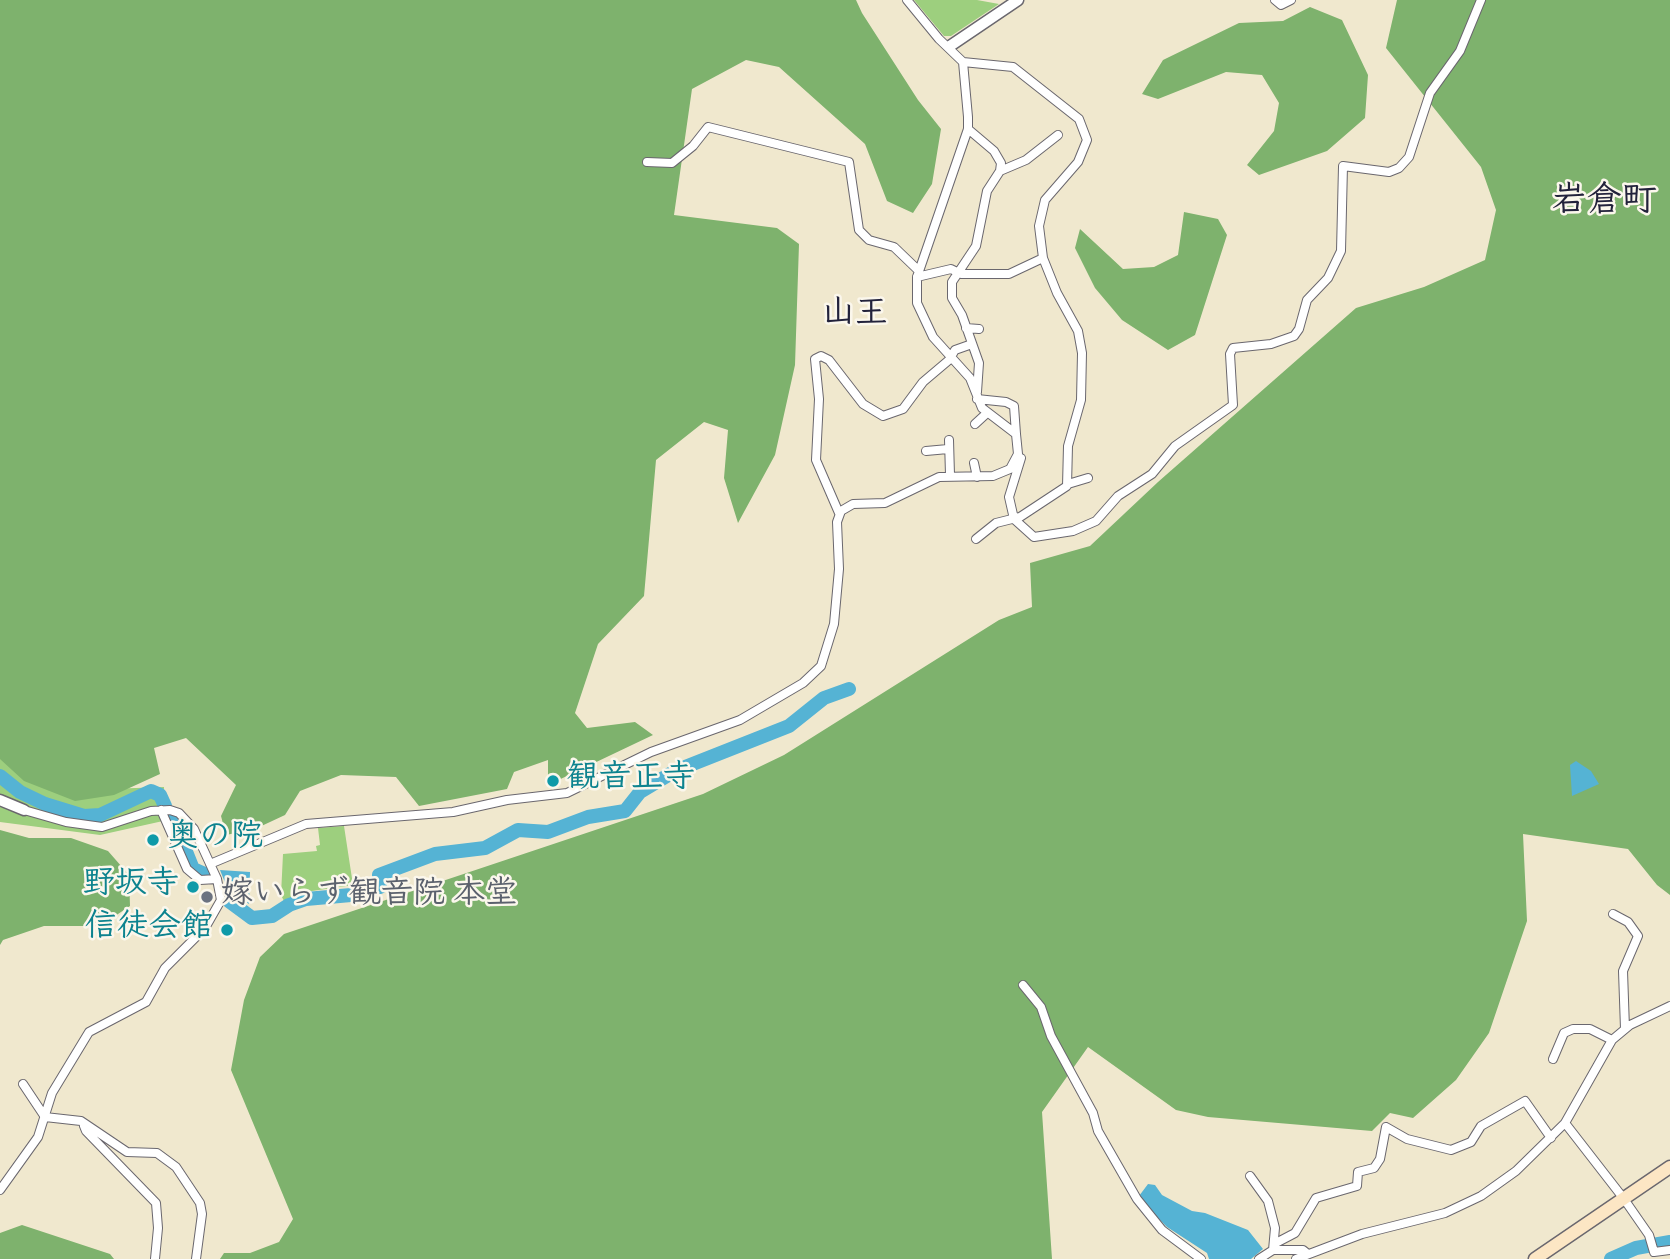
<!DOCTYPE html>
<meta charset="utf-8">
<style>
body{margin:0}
canvas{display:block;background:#f0e8ce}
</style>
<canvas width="1670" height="1259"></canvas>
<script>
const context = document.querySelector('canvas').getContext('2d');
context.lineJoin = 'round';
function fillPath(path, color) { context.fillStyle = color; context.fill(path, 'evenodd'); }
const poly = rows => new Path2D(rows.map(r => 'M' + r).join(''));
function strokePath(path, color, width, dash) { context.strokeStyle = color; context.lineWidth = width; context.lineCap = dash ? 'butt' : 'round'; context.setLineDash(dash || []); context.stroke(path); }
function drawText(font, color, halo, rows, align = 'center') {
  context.font = font + ' "Indie Flower","Klee One",sans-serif'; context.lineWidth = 5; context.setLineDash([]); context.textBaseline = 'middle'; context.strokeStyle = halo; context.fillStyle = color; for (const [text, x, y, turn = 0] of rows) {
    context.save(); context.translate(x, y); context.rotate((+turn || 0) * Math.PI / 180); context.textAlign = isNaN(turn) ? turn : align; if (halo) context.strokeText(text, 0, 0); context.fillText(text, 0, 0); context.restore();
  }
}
const green = poly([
 [914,0,977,0,999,4,951,36,944,36],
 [0,739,50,791,164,787,163,821,100,835,0,822],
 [344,826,353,885,305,892,284,901,281,895,283,854,317,851,316,846,320,845,318,828]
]);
const forest = poly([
 [0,0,856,0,862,13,918,100,941,129,932,184,913,213,887,201,865,144,779,67,746,60,692,89,674,215,777,228,799,244,795,365,775,455,738,523,724,478,728,430,704,422,656,460,644,596,598,644,575,713,587,728,635,722,653,735,548,785,548,760,514,772,507,789,419,806,396,777,341,775,300,791,285,815,255,829,226,835,221,816,236,785,186,738,154,748,160,774,114,795,75,801,24,781,0,759],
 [1397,0,1670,0,1670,895,1657,885,1628,849,1523,834,1527,921,1489,1033,1456,1080,1413,1118,1390,1113,1372,1131,1208,1117,1176,1110,1088,1047,1042,1112,1052,1259,220,1259,224,1253,250,1253,279,1242,293,1219,231,1070,244,1000,260,957,284,934,703,794,784,755,999,620,1032,607,1030,563,1090,546,1158,482,1356,308,1424,287,1485,260,1496,210,1481,167,1386,48],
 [1310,7,1342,20,1368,75,1365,118,1327,151,1259,175,1247,165,1274,131,1279,103,1262,75,1226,72,1158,99,1142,94,1163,60,1239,23,1283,21],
 [1184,212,1218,219,1227,235,1195,335,1168,350,1122,320,1095,288,1075,248,1080,229,1123,269,1154,267,1178,255],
 [0,830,29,838,71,838,108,851,129,875,130,906,100,926,44,926,3,940,0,945],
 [22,1225,110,1254,114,1259,0,1259,0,1233]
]);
const water = poly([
 [1576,761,1591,771,1599,784,1572,796,1570,765],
 [220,870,250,872,249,904,226,885],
 [1148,1184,1155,1185,1162,1195,1192,1211,1205,1213,1248,1230,1263,1249,1251,1259,1209,1259,1207,1253,1167,1227,1147,1207,1139,1196]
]);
const river = poly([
 [0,776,20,792,45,804,84,816,100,815,151,791,160,795,165,806],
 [173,819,193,869,209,876],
 [229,901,252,918,272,916,289,905,306,899,351,895,380,887,379,875,435,854,485,848,518,830,548,832,588,817,625,811,640,792,675,771,789,726,824,698,849,689],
 [1611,1259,1636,1248,1670,1242]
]);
const minor = poly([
 [1275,0,1281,5,1291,0],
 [963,62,1013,67,1079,119,1087,140,1078,162,1045,200,1039,226,1043,258,1057,293,1078,331,1082,353,1081,400,1068,446,1067,486,1020,517,996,523,976,539],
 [968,129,994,151,1001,163,1000,171,987,191,976,246,952,282,952,298,962,315,979,363,977,392],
 [647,162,672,163,693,146,708,127,849,162,859,230,869,240,894,247,919,271],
 [1000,171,1026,160,1058,135],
 [917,277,951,269,961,274,1009,274,1043,258],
 [966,328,979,329],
 [977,399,1006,402,1014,406,1016,434],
 [975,424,987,413],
 [949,440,950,475],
 [926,451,948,449],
 [1021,458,1009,497,1014,519,1034,537,1073,531,1096,521,1118,496,1152,474,1175,446,1233,405,1230,354,1233,348,1271,344,1294,336,1299,329,1307,300,1328,278,1341,251,1343,166,1389,172,1399,168,1409,157,1430,93,1460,51,1481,0],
 [974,463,977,477],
 [1068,484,1088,478],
 [839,513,816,460,819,399,815,359,821,356,829,360,863,404,883,416,903,409,923,382,949,360,955,350,972,344],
 [161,810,187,869,200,880,217,879],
 [210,864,306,824,453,812,507,800,567,793,651,752,740,720,803,683,821,666,834,624,839,569,837,522,841,511,853,504,885,503,939,477,993,476,1010,469,1018,454,1016,434,982,408,970,378,933,337,917,303,917,277,968,129,968,117,963,62,939,39,907,0],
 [1613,914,1628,922,1638,936,1623,971,1625,1029],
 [1023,985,1041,1007,1051,1036,1093,1113,1098,1131,1137,1199,1162,1230,1201,1259],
 [1553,1059,1564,1033,1573,1029,1590,1029,1612,1040],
 [23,1084,45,1117,81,1121,127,1152,157,1153,176,1167,200,1203,202,1214,196,1259],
 [1565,1123,1624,1199,1649,1235,1654,1252,1670,1250],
 [84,1126,86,1131,156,1203,158,1228,155,1259],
 [1250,1176,1268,1201,1275,1228,1273,1250],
 [0,1190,38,1137,52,1093,89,1032,146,1002,165,968,205,928,221,900,217,879,194,829,179,813,170,810,151,811,102,827,66,822,24,810],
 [1274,1244,1295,1233,1316,1198,1357,1186,1358,1172,1374,1168,1380,1159,1386,1127,1407,1139,1451,1150,1471,1142,1481,1126,1525,1101,1551,1138],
 [1259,1259,1273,1250,1303,1250,1308,1254],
 [1296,1259,1362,1234,1445,1213,1481,1196,1516,1171,1565,1123,1612,1040,1630,1025,1670,1006]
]);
const tertiary = poly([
 [950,46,1018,0],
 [0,800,24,810]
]);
const secondary = poly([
 [1535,1259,1670,1167]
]);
const markers = [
 [553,781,7,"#0f9aa8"],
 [153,840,7,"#0f9aa8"],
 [193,887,7,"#0f9aa8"],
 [207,897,7,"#6b7280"],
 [227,930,7,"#0f9aa8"]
];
const cultureNames = [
 ["観音正寺",567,781],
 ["奥の院",167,840],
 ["野坂寺",179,887,"right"],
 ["信徒会館",213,930,"right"]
];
const worshipNames = [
 ["嫁いらず観音院 本堂",221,897]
];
const neighbourhoodNames = [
 ["山王",855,317]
];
const quarterNames = [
 ["岩倉町",1604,204]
];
fillPath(green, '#9dcf7e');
fillPath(forest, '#7eb26d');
fillPath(water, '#55b3d4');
strokePath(river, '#55b3d4', 14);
strokePath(minor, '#6a676e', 10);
strokePath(tertiary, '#6a676e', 13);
strokePath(secondary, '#6a676e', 15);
strokePath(minor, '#fff', 8);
strokePath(tertiary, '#fff', 10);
strokePath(secondary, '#fce6c4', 12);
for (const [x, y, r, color] of markers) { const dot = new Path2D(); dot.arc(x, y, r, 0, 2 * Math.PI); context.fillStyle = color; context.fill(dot); strokePath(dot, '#fbf7ec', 2.5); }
drawText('bold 32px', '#0d838f', '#fbf7ec', cultureNames, 'left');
drawText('bold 32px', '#5b616d', '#fbf7ec', worshipNames, 'left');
drawText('bold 33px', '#22223b', '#fbf7ec', neighbourhoodNames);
drawText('bold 35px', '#22223b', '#fbf7ec', quarterNames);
</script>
